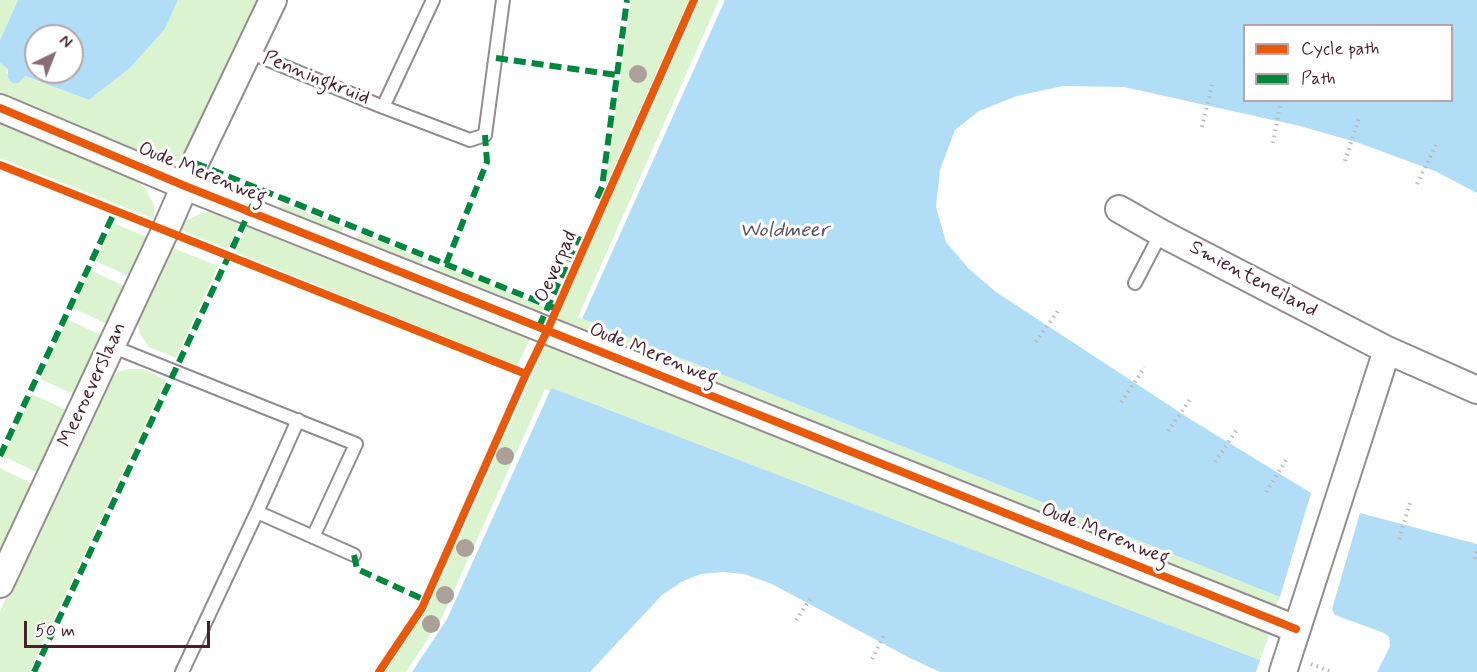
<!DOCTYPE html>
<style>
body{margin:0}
#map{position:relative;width:1477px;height:672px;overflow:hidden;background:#fff;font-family:Mynerve,sans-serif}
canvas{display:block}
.legend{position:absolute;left:1243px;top:24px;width:210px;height:78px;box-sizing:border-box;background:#fff;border:2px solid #b7a5aa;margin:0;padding:8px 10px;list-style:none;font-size:18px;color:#4a1f2b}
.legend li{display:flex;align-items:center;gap:12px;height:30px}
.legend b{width:30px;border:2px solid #b7a5aa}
.north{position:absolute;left:24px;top:24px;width:60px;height:60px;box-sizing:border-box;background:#fff;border:2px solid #b7a5aa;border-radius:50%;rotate:43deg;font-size:16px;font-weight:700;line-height:24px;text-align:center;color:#4a1f2b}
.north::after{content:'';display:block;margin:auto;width:21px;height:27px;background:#896d75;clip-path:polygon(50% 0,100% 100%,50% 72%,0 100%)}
.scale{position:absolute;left:24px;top:621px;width:186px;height:27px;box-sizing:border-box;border:3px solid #4a1f2b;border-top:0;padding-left:8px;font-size:18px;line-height:21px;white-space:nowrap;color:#4a1f2b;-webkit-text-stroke:4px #fff;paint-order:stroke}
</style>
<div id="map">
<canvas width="1477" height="672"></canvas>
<ul class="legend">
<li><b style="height:8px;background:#e8590c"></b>Cycle path</li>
<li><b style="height:8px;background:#00873e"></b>Path</li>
</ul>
<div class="north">N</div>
<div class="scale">50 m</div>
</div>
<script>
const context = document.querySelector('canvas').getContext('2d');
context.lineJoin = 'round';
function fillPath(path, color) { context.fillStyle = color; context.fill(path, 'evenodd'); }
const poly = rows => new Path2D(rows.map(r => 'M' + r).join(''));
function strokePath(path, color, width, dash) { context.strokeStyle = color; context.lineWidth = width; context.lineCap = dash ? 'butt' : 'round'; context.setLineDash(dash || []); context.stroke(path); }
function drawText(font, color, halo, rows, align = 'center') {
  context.font = font + ' Mynerve,sans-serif'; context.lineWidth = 6; context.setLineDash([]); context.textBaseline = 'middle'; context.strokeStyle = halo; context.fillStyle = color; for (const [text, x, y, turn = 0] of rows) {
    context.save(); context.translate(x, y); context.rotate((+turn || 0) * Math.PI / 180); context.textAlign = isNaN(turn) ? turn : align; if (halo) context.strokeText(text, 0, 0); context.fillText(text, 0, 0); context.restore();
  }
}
const green = poly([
 [0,0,18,0,0,40],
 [178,0,261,0,186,159,161,165,0,96,0,63,8,69,7,73,24,76,89,100,130,68,165,29],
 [631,0,689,0,605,187],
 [700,0,719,0,578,317,1280,597,1276,606,555,323],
 [0,122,131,174,146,190,154,205,154,219,0,158],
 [206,172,254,192,250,202,212,186],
 [282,203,344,227,340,237,277,212],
 [213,211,242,219,228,249,185,232,181,229,186,221,199,214],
 [249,222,532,335,517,366,235,252],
 [113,223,149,238,131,277,95,261],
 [359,233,424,259,420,269,355,243],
 [171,247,218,266,176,358,149,347,140,334,137,319],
 [439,265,544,307,540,317,434,275],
 [90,270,126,287,109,325,73,308],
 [67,319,103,336,76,395,40,379],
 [550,342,1270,632,1260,660,552,388,550,391,545,389,442,617,406,672,385,672,428,608,546,344],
 [128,369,143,369,166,380,29,672,0,672,0,611,107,381,118,372],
 [32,394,68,411,38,473,3,456],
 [0,468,33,484,0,554]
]);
const water = poly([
 [18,0,178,0,165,29,130,68,89,100,25,76,18,83,12,83,8,78,8,69,0,63,0,40],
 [36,36,72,36,72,72,36,72],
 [719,0,1477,0,1477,193,1435,171,1359,143,1300,126,1124,87,1063,86,1017,96,979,111,955,130,940,170,936,207,946,242,969,269,996,292,1190,419,1311,493,1280,597,578,317],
 [1244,26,1452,26,1452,100,1244,100],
 [552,388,1260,660,1256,672,940,672,910,658,772,584,744,574,723,572,701,574,683,581,662,595,590,672,406,672,442,617,545,389,549,391],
 [1360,513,1477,544,1477,672,1377,672,1390,646,1389,637,1384,633,1335,615,1332,609]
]);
const pier = poly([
 [719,0,725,0,582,319,578,317],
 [545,389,550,391,447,619,412,672,406,672,442,617]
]);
const path = poly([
 [1202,127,1213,81],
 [1273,143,1281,100],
 [1345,161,1359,118],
 [1417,184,1436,145],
 [1036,342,1060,308],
 [1121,402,1145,367],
 [1168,431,1191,398],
 [1215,462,1238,428],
 [1266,492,1288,457],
 [1399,539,1410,503],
 [1475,559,1477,550],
 [796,620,811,598],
 [872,659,884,635],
 [1311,664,1332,672]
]);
const service = poly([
 [249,52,383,107,470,140,485,135,503,0],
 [383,107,433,0],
 [1135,283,1161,233],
 [111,346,356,444,313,537],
 [257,512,354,555],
 [182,672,257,512,298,420]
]);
const minor = poly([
 [0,108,185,186,1296,629],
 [1119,209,1161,233,1387,350,1477,390],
 [0,584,165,231,195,163,273,0],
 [1283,672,1387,350]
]);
const quiet = poly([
 [496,58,617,75],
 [195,163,557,309],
 [597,198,602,187,627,0],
 [446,264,487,162,485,135],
 [539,327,579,236],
 [0,456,115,211],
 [354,555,357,569,425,600],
 [34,672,260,189]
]);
const cycleway = poly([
 [0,108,185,186,1296,629],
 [0,165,526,374],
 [379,672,422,608,526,374,547,331,694,0]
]);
const trees = [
 [638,74],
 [505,456],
 [465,548],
 [445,595],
 [431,624]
];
const streetNames = [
 ["Penningkruid",316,79,22],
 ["Oude Merenweg",202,174,22],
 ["Oeverpad",557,267,-66],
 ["Smienteneiland",1253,280,28],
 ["Oude Merenweg",653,355,22],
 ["Meeroeverslaan",93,385,-65],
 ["Oude Merenweg",1105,535,22]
];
const waterNames = [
 ["Woldmeer",784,232]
];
fillPath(green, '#dcf3cf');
fillPath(water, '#b1def6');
fillPath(pier, '#fff');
strokePath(service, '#948c8e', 16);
strokePath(minor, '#948c8e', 30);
strokePath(path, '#bdb8b9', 4, [1.5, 4.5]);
strokePath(service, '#fff', 12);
strokePath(minor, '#fff', 26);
strokePath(quiet, '#00873e', 6, [12, 6]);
strokePath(cycleway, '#e8590c', 8);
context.fillStyle = '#aca09b';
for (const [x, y] of trees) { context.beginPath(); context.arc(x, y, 9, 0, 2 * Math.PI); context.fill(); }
drawText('20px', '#4a1f2b', '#fff', streetNames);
drawText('italic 21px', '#5f5467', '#fff', waterNames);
</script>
